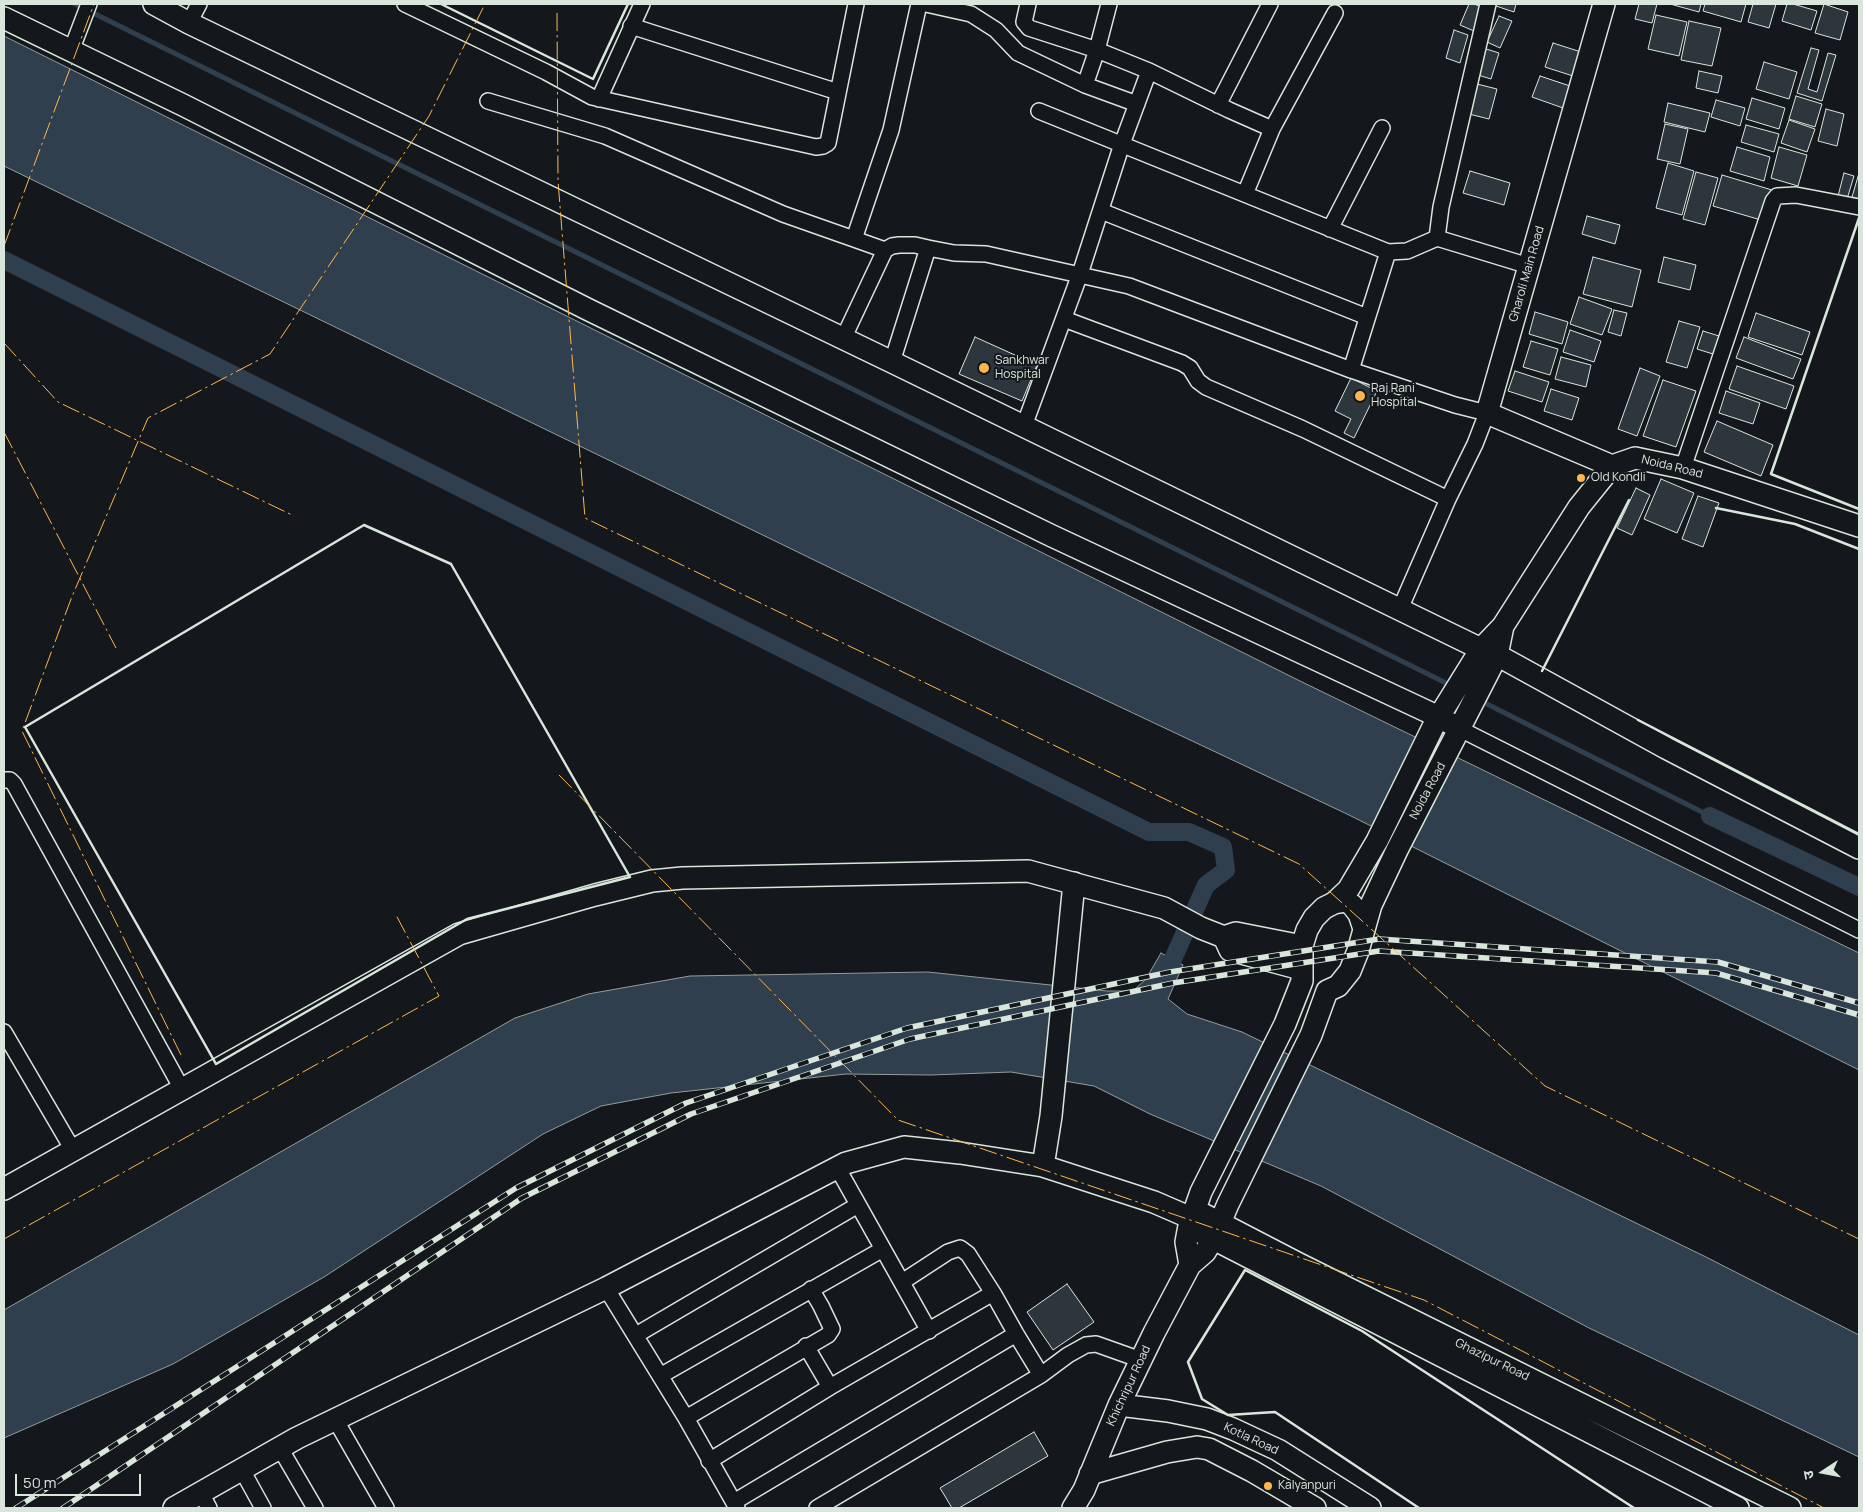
<!DOCTYPE html>
<meta charset="utf-8">
<style>
body{margin:0}
#map{position:relative;width:1863px;height:1512px;overflow:hidden;background:#14181c;font-family:Manrope,"Noto Sans Devanagari",sans-serif}
canvas{display:block}
.frame{position:absolute;inset:0;border:5px solid #d8e6dc;pointer-events:none}
.north{position:absolute;left:1798px;top:1447px;width:50px;height:50px;-webkit-text-stroke:4px #14181c;paint-order:stroke;rotate:259deg;font-size:14px;font-weight:700;line-height:20px;text-align:center;color:#d8e6dc}
.north::after{content:'';display:block;margin:auto;width:18px;height:22px;background:#d8e6dc;clip-path:polygon(50% 0,100% 100%,50% 72%,0 100%)}
.scale{position:absolute;left:15px;top:1474px;width:126px;height:22px;box-sizing:border-box;border:2px solid #d8e6dc;border-top:0;padding-left:6px;font-size:15px;line-height:18px;white-space:nowrap;color:#d8e6dc;-webkit-text-stroke:4px #14181c;paint-order:stroke}
</style>
<div id="map">
<canvas width="1863" height="1512"></canvas>
<div class="frame"></div>
<div class="north">उ</div>
<div class="scale">50 m</div>
</div>
<script>
const context = document.querySelector('canvas').getContext('2d');
context.lineJoin = 'round';
function fillPath(path, color) { context.fillStyle = color; context.fill(path, 'evenodd'); }
const poly = rows => new Path2D(rows.map(r => 'M' + r).join(''));
function strokePath(path, color, width, dash) { context.strokeStyle = color; context.lineWidth = width; context.lineCap = dash ? 'butt' : 'round'; context.setLineDash(dash || []); context.stroke(path); }
function drawText(font, color, halo, rows, align = 'center') {
  context.font = font + ' Manrope,sans-serif'; context.lineWidth = 4; context.setLineDash([]); context.textBaseline = 'middle'; context.strokeStyle = halo; context.fillStyle = color; for (const [text, x, y, turn = 0] of rows) {
    context.save(); context.translate(x, y); context.rotate((+turn || 0) * Math.PI / 180); context.textAlign = isNaN(turn) ? turn : align; if (halo) context.strokeText(text, 0, 0); context.fillText(text, 0, 0); context.restore();
  }
}
const water = poly([
 [4,36,1298,680,1859,953,1859,1070,1347,814,993,647,4,166,4,36],
 [1161,953,1183,965,1168,999,1187,1014,1242,1032,1704,1256,1859,1335,1859,1457,1589,1328,1321,1186,1150,1114,1094,1086,1011,1072,931,1075,846,1074,671,1093,601,1106,543,1134,324,1277,173,1364,4,1438,4,1310,515,1018,588,994,690,976,928,972,1107,991,1133,991,1146,979,1161,953]
]);
const stream = poly([
 [75,4,1452,686],
 [1479,700,1710,816]
]);
const canal = poly([
 [4,260,1149,832,1189,832,1223,847,1226,870,1206,885,1173,959],
 [1710,816,1859,887]
]);
const building = poly([
 [1469,4,1474,4,1484,8,1474,31,1460,25,1469,4],
 [1494,4,1516,4,1514,12,1493,5,1494,4],
 [1639,4,1657,4,1652,23,1635,19,1639,4],
 [1670,4,1701,4,1699,12,1670,4],
 [1705,4,1746,4,1741,22,1703,11,1705,4],
 [1753,4,1776,4,1769,28,1748,22,1753,4],
 [1787,4,1793,4,1817,11,1811,30,1782,21,1787,4],
 [1824,4,1848,12,1840,40,1815,33,1824,4],
 [1656,15,1687,22,1679,56,1648,49,1656,15],
 [1499,16,1512,21,1500,48,1487,42,1499,16],
 [1689,21,1721,28,1712,66,1681,60,1689,21],
 [1454,30,1468,35,1460,63,1446,58,1454,30],
 [1553,43,1581,52,1573,76,1545,67,1553,43],
 [1483,48,1499,53,1491,79,1475,74,1483,48],
 [1811,48,1819,50,1808,89,1817,92,1828,53,1836,55,1822,101,1797,93,1811,48],
 [1764,62,1797,72,1789,99,1756,89,1764,62],
 [1699,71,1722,76,1718,93,1696,88,1699,71],
 [1540,76,1570,86,1563,108,1532,97,1540,76],
 [1473,83,1497,89,1489,119,1465,113,1473,83],
 [1796,96,1822,104,1815,127,1789,119,1796,96],
 [1752,98,1785,108,1779,129,1746,119,1752,98],
 [1716,100,1745,108,1740,126,1711,117,1716,100],
 [1668,103,1710,113,1705,132,1664,122,1668,103],
 [1826,109,1844,114,1837,146,1818,141,1826,109],
 [1789,120,1815,129,1807,152,1781,143,1789,120],
 [1665,124,1688,129,1680,164,1657,159,1665,124],
 [1746,125,1779,134,1774,152,1741,142,1746,125],
 [1737,147,1770,157,1764,181,1730,171,1737,147],
 [1779,147,1807,155,1798,186,1771,178,1779,147],
 [1668,163,1694,171,1682,215,1656,208,1668,163],
 [1470,171,1510,183,1504,205,1463,193,1470,171],
 [1696,172,1718,178,1705,225,1683,219,1696,172],
 [1844,173,1854,176,1847,199,1838,196,1844,173],
 [1859,173,1859,199,1852,197,1859,173],
 [1722,175,1772,190,1761,220,1713,206,1722,175],
 [1587,216,1620,225,1615,244,1582,234,1587,216],
 [1593,257,1641,270,1632,307,1583,294,1593,257],
 [1664,257,1696,265,1690,290,1658,282,1664,257],
 [1579,297,1612,309,1602,335,1570,324,1579,297],
 [1614,310,1627,313,1621,336,1608,332,1614,310],
 [1535,312,1568,322,1562,344,1529,334,1535,312],
 [1756,313,1810,332,1802,355,1748,337,1756,313],
 [1679,321,1700,327,1687,368,1666,362,1679,321],
 [1570,330,1601,341,1594,362,1563,352,1570,330],
 [1703,331,1719,336,1713,354,1697,349,1703,331],
 [975,337,1037,365,1022,401,959,374,975,337],
 [1744,337,1801,359,1793,379,1736,358,1744,337],
 [1531,341,1558,349,1550,375,1523,367,1531,341],
 [1561,357,1591,365,1586,387,1555,379,1561,357],
 [1737,366,1794,386,1786,409,1729,389,1737,366],
 [1640,368,1660,376,1637,436,1618,429,1640,368],
 [1515,371,1549,382,1542,402,1508,391,1515,371],
 [1351,378,1377,391,1354,438,1344,433,1351,419,1335,411,1351,378],
 [1663,380,1696,391,1676,447,1643,436,1663,380],
 [1551,389,1579,398,1572,420,1544,411,1551,389],
 [1726,391,1760,403,1753,424,1719,413,1726,391],
 [1717,421,1773,445,1761,476,1704,452,1717,421],
 [1661,479,1694,493,1677,533,1644,519,1661,479],
 [1636,488,1650,495,1632,535,1617,528,1636,488],
 [1698,496,1719,503,1703,547,1682,539,1698,496],
 [1067,1284,1094,1322,1053,1350,1027,1312,1067,1284],
 [1034,1432,1048,1456,959,1508,952,1508,940,1488,1034,1432]
]);
const street = poly([
 [405,4,546,72,592,97,816,147,823,146,828,143,856,4],
 [926,4,971,14,996,30,1018,53,1085,85,1137,104],
 [1028,4,1024,22,1029,28,1097,50,1149,71,1229,110,1272,129],
 [1488,4,1441,207,1437,238,1529,266],
 [189,23,199,4],
 [631,26,838,92],
 [71,51,89,4],
 [1085,85,1097,50,1109,4],
 [599,99,642,4],
 [488,101,605,136,783,214,854,239,891,130,919,4],
 [1218,105,1270,4],
 [1039,111,1388,252,1407,251,1437,238],
 [1245,194,1272,129,1335,13],
 [1101,211,1367,317],
 [1330,229,1382,128],
 [854,239,885,250],
 [1064,319,1182,363,1190,368,1198,381,1206,387,1303,429,1448,499],
 [843,339,885,250,892,246,899,245,915,245,928,248],
 [892,362,928,248,954,253,986,254,1129,286,1351,370,1455,405,1487,413,1475,444,1448,499,1400,609],
 [1351,370,1388,252],
 [1024,426,1080,274,1122,144,1149,71],
 [1683,468,1773,201,1777,196,1796,195,1859,207],
 [1460,729,1859,930],
 [4,780,10,780,14,784,182,1089],
 [4,1032,73,1150],
 [837,1167,929,1331],
 [902,1282,948,1252,960,1248,968,1254,993,1293,1016,1334,1041,1375],
 [606,1288,686,1418,737,1508],
 [636,1335,858,1205],
 [806,1346,830,1387],
 [660,1376,883,1249],
 [686,1418,828,1335,832,1329,821,1306,811,1289],
 [335,1419,386,1508],
 [280,1448,315,1508],
 [709,1461,830,1387,993,1293],
 [242,1470,263,1508],
 [201,1493,209,1508],
 [734,1502,1016,1334],
 [817,1508,1041,1375,1068,1355,1086,1345,1096,1344,1141,1360]
]);
const secondary = poly([
 [154,4,189,23,892,362,1481,649],
 [1604,4,1487,413,1612,466],
 [4,18,183,105,589,310,1050,535,1439,717,1460,729],
 [1497,655,1666,748,1859,848],
 [1334,903,1348,890,1377,841,1435,723,1481,649,1503,626,1579,507,1612,466,1635,458,1683,468,1859,526],
 [1224,937,1230,950,1301,969],
 [1043,1166,1051,1116,1074,883],
 [4,1189,459,934,595,895,652,881,682,878,1028,871,1164,908,1201,928,1224,937,1236,933,1302,946],
 [1195,1210,1299,1264,1790,1508],
 [1200,1232,1738,1508],
 [1190,1265,1186,1242,1189,1226,1201,1192,1285,1024,1302,981,1302,946,1307,930,1314,918,1324,908,1334,903,1346,901,1352,905,1359,914,1364,929],
 [1119,1405,1168,1411,1207,1419,1233,1429,1278,1450,1370,1508],
 [1090,1474,1167,1452,1197,1447,1209,1449,1252,1471,1315,1508],
 [174,1508,297,1438,606,1288,846,1163,904,1147,960,1153,1043,1166,1154,1202,1191,1218],
 [1073,1508,1084,1490,1119,1405,1154,1333,1190,1265,1205,1252,1213,1239,1228,1204,1311,1035,1327,991,1338,986,1350,971,1358,951,1371,905,1397,850,1488,673,1497,655,1503,626]
]);
const rail = poly([
 [16,1508,516,1188,686,1103,907,1028,1170,972,1379,939,1718,962,1859,1003],
 [63,1508,522,1198,691,1114,910,1039,1173,983,1379,951,1716,973,1859,1015]
]);
const wall = poly([
 [441,4,593,79,628,4],
 [1859,218,1771,474,1859,509],
 [1716,508,1795,524,1859,549],
 [364,525,451,564,630,877,467,919,216,1064,25,727,364,525],
 [1542,671,1629,500],
 [1638,720,1859,834],
 [1419,1508,1275,1412,1228,1415,1202,1399,1188,1362,1245,1270,1362,1331,1634,1508]
]);
const power = poly([
 [557,13,558,181,585,518,1299,864,1545,1086,1859,1239],
 [4,246,94,4],
 [4,343,58,402,294,516],
 [4,432,116,648],
 [559,775,898,1120,1424,1300,1824,1508],
 [181,1055,22,731,71,599,148,418,270,354,429,116,485,4],
 [4,1239,439,996,396,915]
]);
const markers = [
 [984,368,6,"#ffb74d"],
 [1360,396,6,"#ffb74d"],
 [1581,478,5,"#ffb74d"],
 [1268,1486,5,"#ffb74d"]
];
const streetNames = [
 ["Gharoli Main Road",1527,274,-74],
 ["Noida Road",1672,467,14],
 ["Noida Road",1428,791,-62],
 ["Ghazipur Road",1492,1360,26],
 ["Khichripur Road",1129,1386,-65],
 ["Kotla Road",1251,1439,25]
];
const poiNames = [
 ["Sankhwar",995,361],
 ["Hospital",995,375],
 ["Raj Rani",1371,389],
 ["Hospital",1371,403],
 ["Old Kondli",1591,478],
 ["Kalyanpuri",1278,1486]
];
fillPath(water, '#2f3f4d');
strokePath(water, '#939e99', 1);
strokePath(stream, '#2f3f4d', 5);
strokePath(canal, '#2f3f4d', 18);
fillPath(building, '#2c363c');
strokePath(building, '#d8e6dc', 1);
strokePath(street, '#d8e6dc', 18);
strokePath(secondary, '#d8e6dc', 24);
strokePath(street, '#14181c', 15);
strokePath(secondary, '#14181c', 21);
strokePath(rail, '#d8e6dc', 5.5);
strokePath(rail, '#14181c', 4, [11]);
strokePath(wall, '#d8e6dc', 2.5);
strokePath(power, '#ffb74d', 1, [18, 4, 2.5, 4]);
for (const [x, y, r, color] of markers) { const dot = new Path2D(); dot.arc(x, y, r, 0, 2 * Math.PI); context.fillStyle = color; context.fill(dot); strokePath(dot, '#14181c', 2); }
drawText('12px', '#d8e6dc', '#14181c', streetNames);
drawText('12px', '#d8e6dc', '#14181c', poiNames, 'left');
</script>
